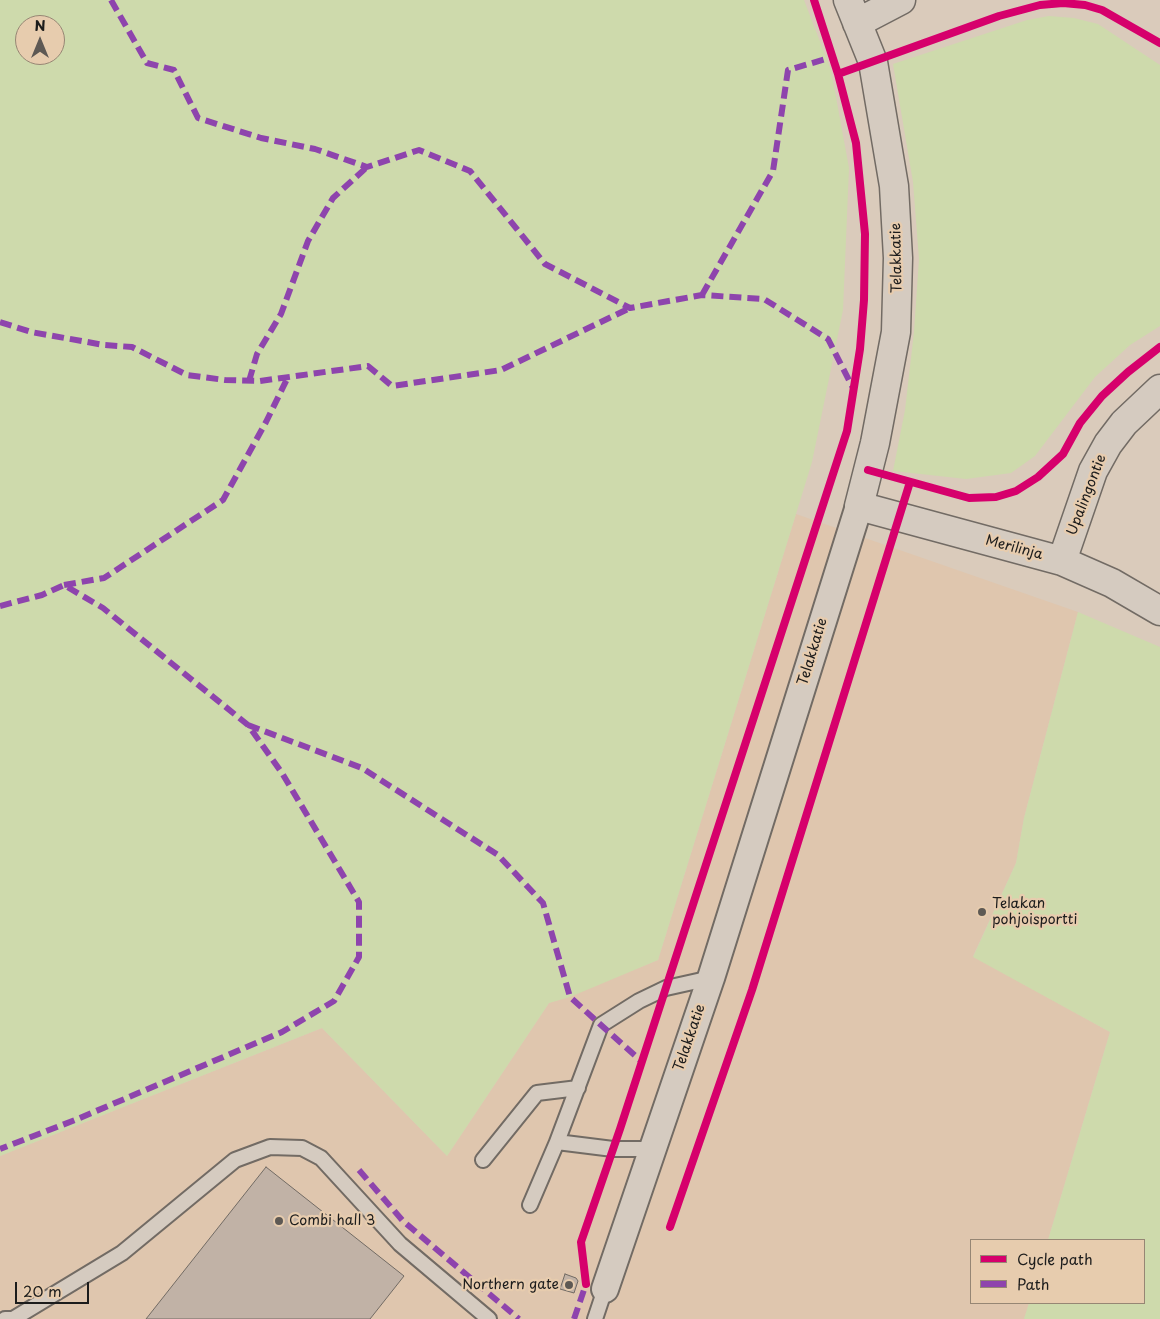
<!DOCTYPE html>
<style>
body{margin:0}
#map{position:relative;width:1160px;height:1319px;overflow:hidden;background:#dacbbb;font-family:"Playpen Sans",sans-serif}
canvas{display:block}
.legend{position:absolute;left:970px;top:1239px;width:175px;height:65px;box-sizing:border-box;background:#e7ccae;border:1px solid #968674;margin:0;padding:6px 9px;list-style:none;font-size:15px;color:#1c1c1c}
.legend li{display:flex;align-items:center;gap:10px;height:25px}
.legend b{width:25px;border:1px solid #968674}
.north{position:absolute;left:15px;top:15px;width:50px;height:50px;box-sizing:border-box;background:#e7ccae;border:1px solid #968674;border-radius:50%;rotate:0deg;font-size:14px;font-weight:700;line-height:20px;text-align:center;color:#1c1c1c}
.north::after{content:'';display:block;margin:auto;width:18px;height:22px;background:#5e5954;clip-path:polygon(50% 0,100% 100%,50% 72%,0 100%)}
.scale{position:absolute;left:15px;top:1282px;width:74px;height:22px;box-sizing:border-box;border:2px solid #1c1c1c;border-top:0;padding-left:6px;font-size:15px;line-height:18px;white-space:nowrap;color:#1c1c1c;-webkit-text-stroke:4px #e7ccae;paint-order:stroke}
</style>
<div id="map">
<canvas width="1160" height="1319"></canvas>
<ul class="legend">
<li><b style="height:6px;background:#d6006c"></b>Cycle path</li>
<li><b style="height:6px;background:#8e44ad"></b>Path</li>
</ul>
<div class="north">N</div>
<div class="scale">20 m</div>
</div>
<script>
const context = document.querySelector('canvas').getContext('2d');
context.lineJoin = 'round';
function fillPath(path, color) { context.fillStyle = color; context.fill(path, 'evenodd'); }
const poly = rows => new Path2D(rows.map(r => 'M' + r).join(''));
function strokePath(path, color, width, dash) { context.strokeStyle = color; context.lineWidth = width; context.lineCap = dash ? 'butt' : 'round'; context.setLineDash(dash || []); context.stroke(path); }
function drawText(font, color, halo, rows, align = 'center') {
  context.font = font + ' "Playpen Sans",sans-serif'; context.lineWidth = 4.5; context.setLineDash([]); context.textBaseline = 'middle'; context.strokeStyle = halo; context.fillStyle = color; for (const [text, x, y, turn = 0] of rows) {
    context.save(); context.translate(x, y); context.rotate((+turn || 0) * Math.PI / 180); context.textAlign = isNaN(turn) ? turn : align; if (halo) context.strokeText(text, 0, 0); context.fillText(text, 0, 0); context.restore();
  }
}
const built = poly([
 [796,514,1078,612,1024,818,1016,863,973,956,1110,1032,1048,1240,971,1240,971,1303,1029,1303,1024,1319,0,1319,0,1156,322,1028,447,1156,549,1003,570,996,658,960]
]);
const green = poly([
 [0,0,804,0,831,70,849,168,843,310,812,462,796,514,658,960,570,997,549,1003,447,1156,322,1028,0,1156],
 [25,25,55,25,55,55,25,55],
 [1049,16,1074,18,1098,24,1160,65,1160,326,1130,345,1095,377,1035,456,1011,473,966,479,893,471,905,410,914,332,919,259,913,182,893,64,1027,20],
 [1078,612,1160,647,1160,1319,1024,1319,1029,1303,1144,1303,1144,1240,1048,1240,1110,1032,973,957,1016,863,1024,818]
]);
const building = poly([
 [266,1167,404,1276,370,1319,146,1319,266,1167],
 [565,1274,576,1278,578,1281,574,1293,560,1289,565,1274]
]);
const lane = poly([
 [653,1149,613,1149,557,1142,601,1025,639,1001,666,988,711,978],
 [483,1160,537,1093,578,1088],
 [530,1205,557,1142],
 [5,1319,13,1319,122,1253,235,1160,270,1147,302,1148,321,1158,400,1244,489,1319],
 [595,1319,605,1289]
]);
const street = poly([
 [605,1289,711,978,859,506]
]);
const secondary = poly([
 [848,0,873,62,894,186,898,258,896,332,875,443,859,506,1062,561,1112,583,1160,611],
 [857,23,901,0],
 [1062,561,1093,471,1108,444,1124,423,1160,389]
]);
const quiet = poly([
 [111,0,147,63,174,70,198,118,261,138,315,149,367,167,419,150,470,171,545,264,630,308,702,295,764,299,828,339,853,388],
 [702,295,773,171,788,70,833,57],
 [0,322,31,332,104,345,132,347,187,375,225,380,260,381,368,366,392,386,501,370,630,308],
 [249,381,257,354,281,314,308,241,333,198,367,167],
 [64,585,104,578,223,500,266,422,288,377],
 [0,606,42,595,64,585,103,608,248,725,282,773,359,902,359,957,334,1001,282,1032,75,1120,0,1149],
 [248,725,362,768,498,855,543,903,570,997,641,1061],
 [359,1170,403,1221,519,1319],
 [574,1319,586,1284]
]);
const cycleway = poly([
 [814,0,838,74,999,16,1040,5,1063,3,1085,5,1102,10,1160,43],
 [868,470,969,498,996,497,1016,491,1038,477,1063,454,1080,423,1102,396,1128,372,1160,347],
 [670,1227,752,990,910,482],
 [586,1284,581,1242,620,1129,847,431,860,349,864,300,865,234,856,143,838,74]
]);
const markers = [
 [982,912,5,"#5e5954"],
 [279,1221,5,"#5e5954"],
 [569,1285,5,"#5e5954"]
];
const streetNames = [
 ["Telakkatie",897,258,-91],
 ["Upalingontie",1087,495,-69],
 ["Merilinja",1014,548,15],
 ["Telakkatie",813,652,-73],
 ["Telakkatie",690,1038,-71]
];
const poiNames = [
 ["Telakan",992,904],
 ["pohjoisportti",992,920],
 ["Combi hall 3",289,1221],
 ["Northern gate",559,1285,"right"]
];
fillPath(built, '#dfc6ae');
fillPath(green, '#cedaac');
fillPath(building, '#c1b2a6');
strokePath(building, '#726b64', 1);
strokePath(lane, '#726b64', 18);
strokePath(street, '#726b64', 30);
strokePath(secondary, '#726b64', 31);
strokePath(lane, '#d5cbc0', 14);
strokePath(street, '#d5cbc0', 26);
strokePath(secondary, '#d5cbc0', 28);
strokePath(quiet, '#8e44ad', 6, [12, 6]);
strokePath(cycleway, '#d6006c', 8);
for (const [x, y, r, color] of markers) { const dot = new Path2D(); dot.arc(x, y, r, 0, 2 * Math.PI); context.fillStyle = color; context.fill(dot); strokePath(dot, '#e7ccae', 2); }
drawText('14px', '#1c1c1c', '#e7ccae', streetNames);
drawText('14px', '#1c1c1c', '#e7ccae', poiNames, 'left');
</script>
